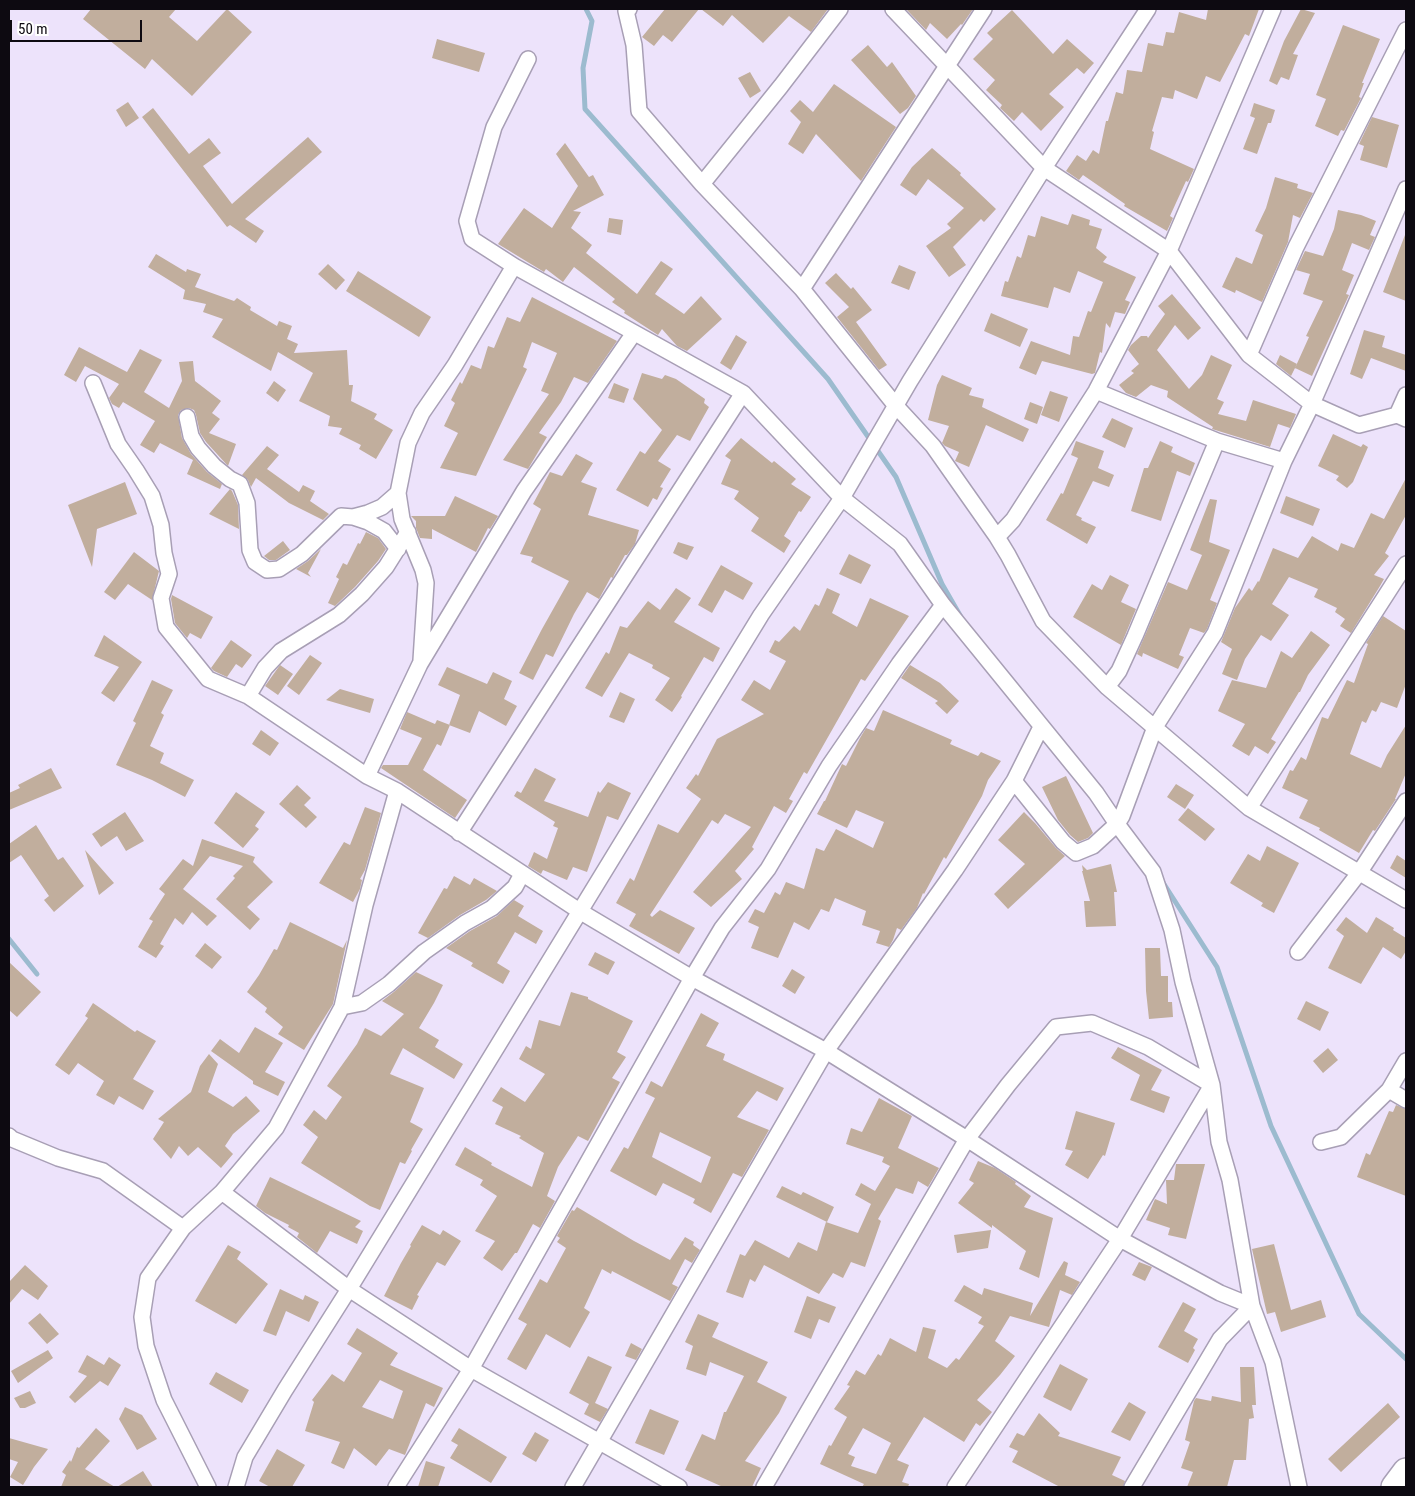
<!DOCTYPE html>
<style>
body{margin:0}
#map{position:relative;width:1415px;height:1496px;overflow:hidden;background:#ede3fb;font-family:"Roboto Condensed",sans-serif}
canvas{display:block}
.frame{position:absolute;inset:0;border:10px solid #0d0a11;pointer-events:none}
.scale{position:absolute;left:10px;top:20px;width:132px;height:22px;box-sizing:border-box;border:2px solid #0d0a11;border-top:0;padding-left:6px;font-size:15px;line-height:18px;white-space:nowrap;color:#0d0a11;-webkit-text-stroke:4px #fff;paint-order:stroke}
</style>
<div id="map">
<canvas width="1415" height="1496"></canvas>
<div class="frame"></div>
<div class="scale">50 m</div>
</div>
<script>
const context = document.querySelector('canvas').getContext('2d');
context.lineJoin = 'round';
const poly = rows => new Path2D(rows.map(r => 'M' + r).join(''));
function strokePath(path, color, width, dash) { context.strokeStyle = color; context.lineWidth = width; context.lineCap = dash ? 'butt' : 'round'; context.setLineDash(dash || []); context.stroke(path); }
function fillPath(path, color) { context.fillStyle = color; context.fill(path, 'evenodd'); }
const stream = poly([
 [586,9,592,21,583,68,585,109,828,379,896,477,942,584,961,617],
 [1162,881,1217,967,1271,1126,1359,1314,1406,1359],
 [9,939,37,974]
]);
const building = poly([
 [91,9,176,9,169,17,197,41,227,9,252,32,192,96,152,59,145,69,83,19],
 [665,9,699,9,672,42,663,35,654,46,642,37],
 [701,9,828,9,811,32,789,16,763,43,732,15,723,26],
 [906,9,973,9,962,25,961,24,947,39,930,23,926,30],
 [1208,9,1259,9,1249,36,1245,34,1220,82,1206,76,1197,99,1175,90,1173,99,1162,97,1152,131,1154,132,1150,149,1194,169,1188,182,1186,181,1170,216,1173,218,1167,231,1124,206,1125,204,1083,175,1079,180,1066,171,1077,155,1086,161,1093,150,1099,154,1106,121,1108,121,1116,92,1123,94,1127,70,1142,72,1148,43,1163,46,1166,32,1174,33,1179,12,1206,20],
 [1301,9,1315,13,1293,54,1298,55,1289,80,1281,77,1277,85,1269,81,1284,41],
 [1012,10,1053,54,1067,39,1094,63,1084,74,1077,68,1049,94,1064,107,1041,131,1022,112,1014,121,1000,108,1002,105,986,90,995,80,973,59,993,39,987,33],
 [1343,25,1380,39,1362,83,1364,83,1359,97,1361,98,1344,131,1341,130,1338,136,1315,126,1326,99,1316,95],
 [437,39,485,53,479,72,432,58],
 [868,45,887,67,892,62,916,96,908,108,900,114,851,60],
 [750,72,761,91,750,98,738,78],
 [834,84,896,127,861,181,816,134,803,154,788,144,801,122,790,111,800,100,813,112],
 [128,102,139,118,126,127,116,110],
 [1254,103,1275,110,1271,123,1268,123,1257,154,1243,149,1255,118,1250,116],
 [153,108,189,154,209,138,221,153,203,166,232,204,308,137,322,152,245,219,264,231,256,243,230,225,227,227,142,117],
 [1372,117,1399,125,1387,168,1360,160,1364,146,1359,144],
 [565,143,589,177,593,175,604,195,573,211,581,212,571,228,592,245,586,253,637,294,661,261,673,269,655,294,684,314,701,296,722,319,687,351,677,346,662,329,658,335,624,313,625,311,612,302,615,299,574,267,563,282,546,269,544,272,498,244,524,208,552,228,578,186,556,154],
 [932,148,961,173,960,175,996,209,984,222,981,219,953,247,966,265,949,277,926,246,951,228,947,224,964,208,928,179,916,196,900,185,912,167],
 [1275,177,1298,184,1297,188,1313,193,1300,218,1293,215,1288,242,1262,302,1236,290,1235,293,1222,287,1236,257,1252,264,1263,235,1255,231,1266,208],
 [1338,210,1361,215,1376,221,1370,235,1375,237,1369,250,1352,243,1342,270,1354,275,1346,294,1349,295,1312,376,1295,368,1309,337,1306,336,1323,301,1303,294,1310,274,1296,270,1305,251,1323,256,1334,229],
 [1072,214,1090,220,1089,225,1102,229,1096,248,1107,257,1103,262,1136,277,1125,300,1130,302,1125,314,1115,312,1110,328,1106,323,1102,353,1100,352,1095,373,1092,374,1042,361,1036,375,1019,368,1031,341,1070,355,1073,336,1079,337,1088,311,1091,312,1103,282,1078,271,1070,293,1054,287,1048,308,1001,296,1005,281,1008,282,1017,256,1021,258,1028,235,1035,237,1041,216,1068,225],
 [609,218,623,220,621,235,607,232],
 [1405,235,1406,236,1406,301,1383,292],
 [156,254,186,272,187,269,201,274,195,287,234,301,237,298,251,307,250,310,277,326,279,321,292,326,287,339,298,344,294,353,347,350,349,385,353,385,351,401,377,414,374,419,393,430,376,459,359,449,361,445,339,434,342,428,328,426,330,416,299,401,313,373,278,352,271,371,212,337,223,319,203,312,206,304,183,299,185,290,148,267],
 [328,264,345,280,336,290,318,274],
 [899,265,916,272,909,290,891,283],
 [358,271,431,317,419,337,346,291],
 [836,273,851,289,853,287,872,310,856,322,887,365,879,370,837,317,849,307,825,283],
 [1172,294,1201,328,1188,340,1175,325,1157,350,1189,389,1202,375,1211,355,1232,365,1217,399,1224,402,1218,414,1246,421,1253,400,1296,414,1290,428,1278,424,1270,447,1212,429,1213,427,1167,397,1168,391,1151,385,1136,397,1126,393,1119,385,1134,373,1131,371,1139,364,1128,350,1131,345,1141,336,1147,336,1148,338,1165,314,1158,306],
 [532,297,617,341,588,383,574,377,561,402,539,433,547,437,528,469,503,460,549,394,541,391,557,353,532,342,523,367,527,369,476,476,440,468,458,433,444,426,455,403,451,400,460,382,462,384,471,365,481,369,488,346,494,348,507,317,520,322],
 [991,313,1028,329,1020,347,984,331],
 [1364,330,1385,336,1382,347,1406,355,1406,371,1371,358,1362,379,1350,374],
 [736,335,747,342,731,370,720,363],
 [79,347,127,372,140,349,162,360,144,392,169,408,182,381,179,362,193,361,195,381,221,401,212,413,220,419,209,433,236,444,228,466,206,442,200,433,196,415,194,410,189,408,181,410,178,415,182,438,191,454,207,472,222,484,220,489,187,474,193,460,160,443,154,453,140,445,155,421,123,402,119,408,112,404,109,398,119,384,85,366,76,382,64,375],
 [1280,355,1297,364,1291,376,1276,364],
 [642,373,662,379,665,375,676,379,705,399,704,403,709,407,690,441,677,435,658,461,671,469,660,487,663,488,657,500,653,498,648,507,616,490,640,451,645,454,662,430,633,399],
 [942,375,972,388,969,395,984,399,982,407,1029,429,1023,442,986,425,969,467,955,461,959,452,945,446,942,443,949,426,928,420,937,385],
 [274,381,286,390,278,402,266,393],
 [614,383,629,389,624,403,608,398],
 [1050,391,1068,397,1059,422,1041,415],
 [1030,402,1043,407,1037,424,1024,419],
 [1112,418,1133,428,1125,448,1102,437],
 [1333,434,1361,447,1363,444,1368,447,1353,482,1347,488,1336,480,1339,476,1318,466],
 [741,438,772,463,774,461,796,479,791,484,811,497,801,512,799,511,784,536,791,541,784,553,751,531,759,518,734,499,739,491,721,484,731,460,725,456],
 [1076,441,1104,451,1098,468,1114,475,1109,487,1093,481,1076,515,1082,518,1081,520,1096,527,1087,544,1046,520,1061,493,1063,494,1078,458,1071,455],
 [1160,441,1173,447,1171,452,1195,463,1190,476,1177,471,1161,521,1131,511,1144,468,1148,468],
 [267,446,279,455,267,469,299,492,303,485,315,491,310,501,329,514,323,520,289,503,256,478,251,487,248,480,242,475],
 [576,454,593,463,581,482,597,488,588,515,639,530,635,544,627,555,625,555,614,575,613,578,611,577,599,599,587,592,574,614,553,657,546,654,533,680,519,673,542,629,569,581,531,562,533,557,520,554,541,509,533,504,550,472,562,476],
 [1406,478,1406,515,1385,553,1389,556,1374,575,1384,579,1380,586,1351,633,1340,626,1345,619,1335,612,1337,608,1314,597,1318,589,1289,577,1272,604,1289,615,1271,641,1261,635,1245,659,1237,680,1222,674,1232,649,1221,642,1235,608,1249,588,1252,591,1258,581,1259,582,1273,548,1298,558,1312,536,1338,551,1341,543,1354,548,1371,513,1384,519],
 [125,482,137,514,97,529,92,567,68,505],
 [230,489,232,491,238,505,239,529,209,514],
 [455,496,498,516,490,529,488,528,476,552,432,529,432,539,420,538,416,528,416,521,411,516,445,516],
 [1286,496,1320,509,1313,526,1280,513],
 [1210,499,1217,500,1209,542,1230,550,1210,600,1217,603,1207,629,1204,633,1190,628,1179,655,1184,657,1178,669,1143,653,1142,657,1137,654,1168,582,1187,590,1202,555,1190,550],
 [366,532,378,538,386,549,378,561,355,587,335,606,328,603,339,579,336,577,343,563,347,565,358,543,360,544],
 [283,541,290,550,276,560,269,560,264,556],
 [678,542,694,547,687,560,673,553],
 [321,549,308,573,311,577,296,569,308,561],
 [134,552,159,571,152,600,128,584,115,600,104,592],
 [849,554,871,565,861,584,839,574],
 [721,565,753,583,743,600,725,590,712,613,698,605],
 [1110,575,1129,585,1121,602,1136,609,1121,645,1073,617,1092,584,1102,590],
 [676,588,691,598,674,622,720,648,713,662,704,657,681,696,682,697,672,712,655,700,670,678,652,668,653,665,629,653,602,697,585,688,606,652,609,654,620,626,627,628,648,601,660,610],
 [827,588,840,594,832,613,857,627,870,598,909,616,865,681,861,679,807,774,804,772,789,799,793,801,786,813,774,806,752,847,754,849,735,871,742,879,711,907,693,892,751,827,725,814,718,824,712,820,650,915,652,917,660,910,695,928,679,954,629,926,636,914,616,903,630,878,634,881,658,824,678,833,701,799,686,788,696,774,698,776,717,739,764,714,741,700,754,680,770,690,786,661,769,652,775,640,779,642,794,626,800,631,815,604,819,606],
 [172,595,213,617,201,639,190,633,187,638,175,623,171,599],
 [1383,616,1406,631,1406,684,1397,708,1381,702,1376,712,1372,710,1366,723,1362,721,1350,754,1381,768,1387,755,1406,725,1406,773,1395,799,1396,799,1375,831,1373,830,1359,853,1319,830,1320,828,1299,818,1308,800,1282,788,1290,770,1293,771,1301,757,1306,760,1322,717,1328,719,1347,680,1354,683,1368,644,1366,643],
 [1311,631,1330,645,1308,675,1300,692,1299,692,1271,739,1276,742,1268,754,1255,746,1249,756,1232,746,1245,724,1218,711,1232,680,1266,688,1281,651,1292,658],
 [104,635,142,662,114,702,101,693,119,667,94,656],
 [231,640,252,655,242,668,236,664,227,677,214,671,211,668],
 [310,655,322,663,299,695,287,686],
 [280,665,293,674,278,695,265,686],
 [910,665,940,683,959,701,947,714,935,703,938,701,901,678],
 [447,667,487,684,493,672,512,681,504,699,517,706,506,726,479,711,470,733,449,725,460,695,438,685],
 [152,680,173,690,161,713,164,715,150,746,164,753,160,763,194,780,185,797,152,780,116,765,136,723,133,721],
 [340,689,374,699,370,713,326,700],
 [620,692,635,699,624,723,609,717],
 [883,710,952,740,950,744,978,756,981,752,1001,761,988,780,982,796,946,859,944,857,924,894,923,893,917,908,901,930,897,928,893,940,889,947,876,943,880,931,862,925,866,911,835,898,829,912,821,909,809,930,794,922,778,958,751,948,759,927,748,922,755,909,764,913,775,892,780,895,786,882,804,889,816,848,824,851,836,829,873,848,884,822,856,810,847,828,817,814,824,801,825,801,842,764,846,766,860,738,866,728,874,731],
 [407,712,435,724,437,720,450,725,441,746,437,744,423,770,467,800,455,818,381,768,383,765,408,765,422,738,400,729],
 [261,730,279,743,270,756,252,744],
 [51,768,62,788,9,810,9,793,20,788,18,785],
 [535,768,556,779,544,801,588,817,598,791,600,793,608,782,631,793,618,820,607,816,587,872,573,867,567,880,543,870,541,874,528,866,534,852,547,859,558,828,553,826,555,822,514,796,517,791,521,793],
 [1066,776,1093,833,1088,838,1078,842,1070,835,1058,820,1042,787],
 [1176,784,1194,795,1185,809,1167,797],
 [297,785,311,798,304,805,317,817,306,828,279,804],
 [236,792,265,812,255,826,259,829,243,848,214,823],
 [365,807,381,813,365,870,360,879,362,880,360,889,353,902,319,883,344,842,350,845],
 [1188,808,1215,829,1205,841,1178,820],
 [125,812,144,841,126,851,117,836,101,847,92,834],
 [1024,812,1035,823,1056,848,1065,856,1008,909,994,894,1025,864,998,840],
 [36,825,58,860,63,857,84,886,54,912,44,900,49,896,21,855,9,863,9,844],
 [202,839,255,857,253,862,273,882,247,907,260,919,250,930,216,899,235,878,233,876,243,866,210,856,183,889,217,916,207,926,192,912,183,925,175,918,160,944,164,946,156,958,138,947,153,921,149,919,165,894,159,889,183,859,193,866],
 [1267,846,1299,863,1274,913,1261,906,1263,903,1230,883,1248,854,1260,861],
 [85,850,114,883,99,895],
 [1397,855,1406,861,1406,878,1390,868],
 [1111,864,1117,892,1114,892,1116,926,1086,927,1084,901,1090,901,1082,871,1083,871,1082,865,1087,870],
 [454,876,470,885,474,878,497,891,486,900,460,915,428,938,418,933,444,888,447,889],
 [514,900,524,906,518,916,543,931,536,944,515,932,497,963,510,971,503,984,471,966,473,963,446,948,470,931,497,916],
 [1346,917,1367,933,1376,917,1394,928,1393,930,1406,938,1406,951,1401,959,1383,947,1361,984,1328,968,1344,936,1336,930],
 [290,922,343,948,347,940,333,1004,304,1050,278,1034,283,1027,265,1012,267,1008,247,992,259,975,274,949,277,950],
 [205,943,222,957,212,969,195,956],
 [1145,948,1160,948,1161,976,1168,976,1168,1002,1172,1002,1173,1017,1149,1019,1146,991],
 [595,952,615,962,608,975,588,965],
 [9,962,41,992,17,1017,9,1010],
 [792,969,805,977,795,994,782,986],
 [416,972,443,985,434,1003,419,1028,439,1040,435,1047,463,1064,454,1079,403,1048,390,1074,424,1088,410,1122,423,1129,411,1150,412,1151,405,1164,400,1162,380,1210,370,1206,301,1163,318,1137,303,1125,314,1110,326,1120,342,1097,327,1086,357,1044,365,1028,381,1036,404,1014,382,1001,395,991],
 [571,992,588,997,588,999,633,1021,617,1052,626,1057,612,1078,620,1082,588,1141,578,1136,558,1167,547,1196,555,1201,540,1228,533,1224,517,1253,515,1253,502,1271,483,1258,495,1241,475,1231,497,1196,480,1185,483,1180,455,1165,465,1147,492,1163,491,1165,532,1187,544,1153,519,1138,521,1136,495,1124,503,1107,492,1101,501,1087,525,1102,545,1074,519,1059,526,1046,531,1049,539,1020,560,1026],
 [1306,1001,1329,1012,1320,1031,1297,1019],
 [93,1003,135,1032,137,1030,156,1041,133,1079,154,1091,143,1110,119,1096,114,1105,96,1095,104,1081,78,1063,69,1075,55,1065,88,1018,85,1016],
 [701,1013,719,1023,706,1046,725,1054,723,1060,784,1088,777,1101,757,1091,737,1117,769,1130,742,1177,733,1173,711,1213,693,1203,695,1199,663,1183,656,1196,610,1171,624,1147,628,1149,655,1098,645,1093,651,1081,662,1087],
 [660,1132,711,1157,701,1183,652,1157],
 [255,1027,283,1043,265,1072,285,1082,278,1096,253,1084,253,1081,211,1051,220,1039,239,1053],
 [1118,1047,1162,1070,1151,1090,1170,1097,1164,1113,1130,1100,1140,1075,1111,1058],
 [1328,1048,1338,1060,1323,1073,1313,1061],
 [209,1054,218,1064,208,1092,233,1107,246,1096,260,1111,233,1134,225,1146,233,1154,221,1168,198,1147,188,1156,179,1146,171,1159,153,1139,164,1122,158,1119,191,1092,200,1066],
 [879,1098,912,1116,898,1148,939,1168,928,1187,918,1181,913,1194,896,1188,878,1219,881,1221,865,1267,851,1262,843,1278,833,1273,819,1294,764,1265,755,1282,750,1279,743,1298,726,1292,740,1254,745,1256,755,1240,789,1258,798,1242,817,1251,826,1222,858,1233,871,1204,855,1195,861,1183,875,1191,890,1166,882,1162,884,1157,846,1144,851,1128,862,1132],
 [1396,1105,1406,1109,1406,1196,1357,1177,1366,1153,1370,1155,1389,1111,1393,1112],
 [1076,1111,1115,1123,1105,1156,1103,1155,1088,1179,1065,1165,1073,1151,1065,1149],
 [978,1161,995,1168,1016,1182,1015,1184,1031,1196,1024,1207,1053,1218,1039,1278,1019,1269,1026,1251,992,1225,992,1228,958,1203,974,1183,969,1180],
 [1176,1164,1205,1164,1186,1239,1168,1235,1170,1228,1146,1220,1155,1199,1167,1204,1166,1180,1174,1180],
 [270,1177,361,1221,355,1227,363,1231,357,1244,330,1231,317,1253,297,1237,299,1233,288,1227,289,1225,265,1213,256,1206],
 [782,1186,801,1195,803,1192,834,1207,827,1222,776,1197],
 [577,1207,634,1241,670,1260,685,1237,694,1242,693,1245,700,1250,692,1263,685,1259,672,1284,678,1287,670,1301,612,1271,611,1274,602,1269,584,1308,590,1312,570,1348,546,1334,526,1370,507,1359,527,1324,518,1319,540,1279,547,1283,566,1248,557,1242,560,1238,557,1236,572,1210,574,1211],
 [422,1225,440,1235,443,1230,461,1241,445,1266,437,1262,417,1295,419,1296,412,1310,384,1296,401,1263,411,1246,410,1245],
 [991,1230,988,1248,957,1253,954,1235],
 [1274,1244,1291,1310,1321,1300,1326,1317,1281,1332,1275,1312,1267,1314,1252,1249],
 [228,1245,241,1252,237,1259,268,1284,236,1324,195,1301],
 [1064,1261,1068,1263,1065,1275,1080,1282,1072,1295,1060,1290,1049,1327,1010,1316,995,1341,1015,1356,1000,1375,977,1400,992,1412,980,1426,976,1423,964,1442,924,1417,897,1460,909,1465,902,1482,909,1484,908,1487,862,1487,864,1484,820,1464,829,1445,831,1446,847,1417,834,1409,850,1386,847,1385,856,1370,865,1375,878,1354,881,1356,890,1338,916,1352,923,1327,936,1330,928,1358,947,1368,956,1358,959,1360,984,1326,978,1323,982,1317,954,1301,964,1285,982,1295,984,1288,1033,1303,1030,1316],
 [863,1428,891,1443,876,1474,851,1466,855,1457,848,1454],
 [1139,1262,1152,1267,1145,1281,1132,1275],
 [25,1265,48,1286,38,1300,22,1289,9,1304,9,1282],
 [280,1289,303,1300,305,1295,319,1302,309,1322,286,1311,276,1336,263,1331],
 [807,1296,836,1307,829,1323,819,1319,811,1339,794,1332],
 [1183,1302,1196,1309,1184,1331,1198,1339,1193,1348,1195,1350,1188,1363,1158,1347],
 [40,1313,59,1334,47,1344,28,1323],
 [698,1314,719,1323,712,1337,768,1362,757,1382,787,1397,779,1413,745,1461,761,1468,752,1487,723,1487,685,1470,702,1434,715,1440,724,1412,726,1412,744,1376,710,1362,706,1376,686,1369,693,1346,685,1342],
 [357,1328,398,1353,390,1365,443,1388,434,1407,426,1403,405,1455,389,1449,376,1466,354,1448,344,1469,331,1463,340,1442,305,1431,314,1402,312,1400,332,1374,344,1382,362,1353,347,1344],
 [380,1380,403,1391,393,1419,362,1407],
 [631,1343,642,1349,636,1360,625,1356],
 [48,1350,53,1358,18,1383,11,1371],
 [87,1355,104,1365,109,1357,121,1365,108,1386,100,1381,75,1403,69,1397,87,1376,78,1372],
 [588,1356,612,1367,595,1403,608,1409,600,1422,584,1414,589,1404,569,1393],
 [1060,1364,1088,1379,1071,1411,1043,1397],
 [1240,1367,1254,1367,1256,1405,1252,1405,1254,1418,1249,1419,1246,1460,1234,1460,1227,1487,1187,1487,1193,1472,1181,1468,1190,1442,1185,1440,1194,1401,1196,1398,1211,1401,1212,1396,1241,1402],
 [216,1372,249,1390,242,1403,209,1384],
 [30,1391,36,1403,25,1408,20,1408,14,1398],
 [1129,1402,1146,1412,1130,1441,1111,1432],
 [1388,1403,1400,1417,1341,1472,1328,1459],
 [125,1407,142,1415,157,1439,137,1450,119,1419],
 [650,1409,679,1421,664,1455,635,1443],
 [1039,1413,1060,1433,1058,1436,1121,1457,1112,1475,1125,1481,1123,1487,1060,1487,1012,1462,1018,1451,1009,1447,1017,1433,1024,1436],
 [96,1428,110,1441,85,1469,115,1487,61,1487,66,1475,62,1472,70,1460,71,1462,77,1447,79,1448],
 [459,1428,507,1457,491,1483,450,1458,458,1445,451,1441],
 [535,1432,549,1440,536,1462,522,1454],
 [9,1438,48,1449,34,1467,23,1485,10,1477,18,1462,9,1459],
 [277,1449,305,1465,292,1487,270,1487,259,1481],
 [426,1461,445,1467,438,1487,418,1487],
 [143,1471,153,1487,117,1487]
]);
const minor = poly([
 [629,9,626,11,634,45,639,111,702,184,802,289,896,406,933,446,997,537],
 [893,9,1044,168,1169,251,1249,355,1312,404,1359,425,1397,415,1406,419],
 [528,59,494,127,467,221,472,239,514,266,743,393,842,498,900,544,943,605,1096,793,1117,824,1153,872,1172,930,1183,982,1212,1085,1219,1142,1230,1180,1252,1306,1273,1362,1299,1487],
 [702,184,781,86,840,9],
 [802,289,984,9],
 [1249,355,1296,247,1406,30],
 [93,383,118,444,136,470,152,496,161,525,164,553,169,574,161,598,166,627,208,679,248,696,367,776,397,791,581,912,692,978,826,1051,967,1139,1120,1239,1220,1293,1252,1306],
 [1096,391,1217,441,1284,461],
 [1397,415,1406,395],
 [187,417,191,436,198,448,214,466,230,479,240,484,247,503,250,550,255,562,267,570,279,569,302,554,341,516,353,517,368,513,382,507,398,493],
 [1217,441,1135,636,1119,671,1107,687,1043,621,1008,555,997,537,1013,520,1096,391,1169,251,1273,9],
 [353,517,368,522,384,531,398,549],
 [421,660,426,583,423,570,402,519,398,493,408,443,422,413,455,365,514,266],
 [1107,687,1249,808,1406,900],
 [248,696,265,668,281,651,339,615,362,594,386,567,408,532],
 [367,776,420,664,524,491,634,333],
 [1014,781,1063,842,1076,853,1093,846,1117,824,1122,816,1155,727,1215,633,1284,461,1312,404,1406,189],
 [1249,808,1406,564],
 [459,833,743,393],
 [1298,952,1359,873,1406,801],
 [342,1007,362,1003,389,984,424,952,465,923,492,908,515,887,522,874],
 [1389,1090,1406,1100],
 [9,1136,12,1139,58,1158,103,1171,183,1228],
 [1321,1142,1341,1137,1389,1090,1406,1061],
 [222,1192,349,1289,471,1369,679,1487],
 [208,1487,164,1400,146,1346,142,1317,148,1278,183,1228,222,1192,276,1128,342,1007,365,905,397,791],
 [236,1487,245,1457,285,1390,349,1289,761,615,842,498,910,381,1044,168,1148,9],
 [396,1487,471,1369,692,978,722,928,768,869,829,766,899,664,943,605],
 [573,1487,826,1051,955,870,1014,781,1041,727],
 [764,1487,967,1139,1008,1085,1056,1027,1092,1023,1148,1047,1212,1085],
 [955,1487,1120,1239,1212,1085],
 [1132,1487,1220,1339,1252,1306]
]);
const trunk = poly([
 [1394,1487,1406,1471]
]);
strokePath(stream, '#9cbbcf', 5);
fillPath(building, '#c1ae9d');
strokePath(minor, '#a89fb5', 18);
strokePath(trunk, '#a89fb5', 28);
strokePath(minor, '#fff', 15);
strokePath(trunk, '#fff', 25);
</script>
